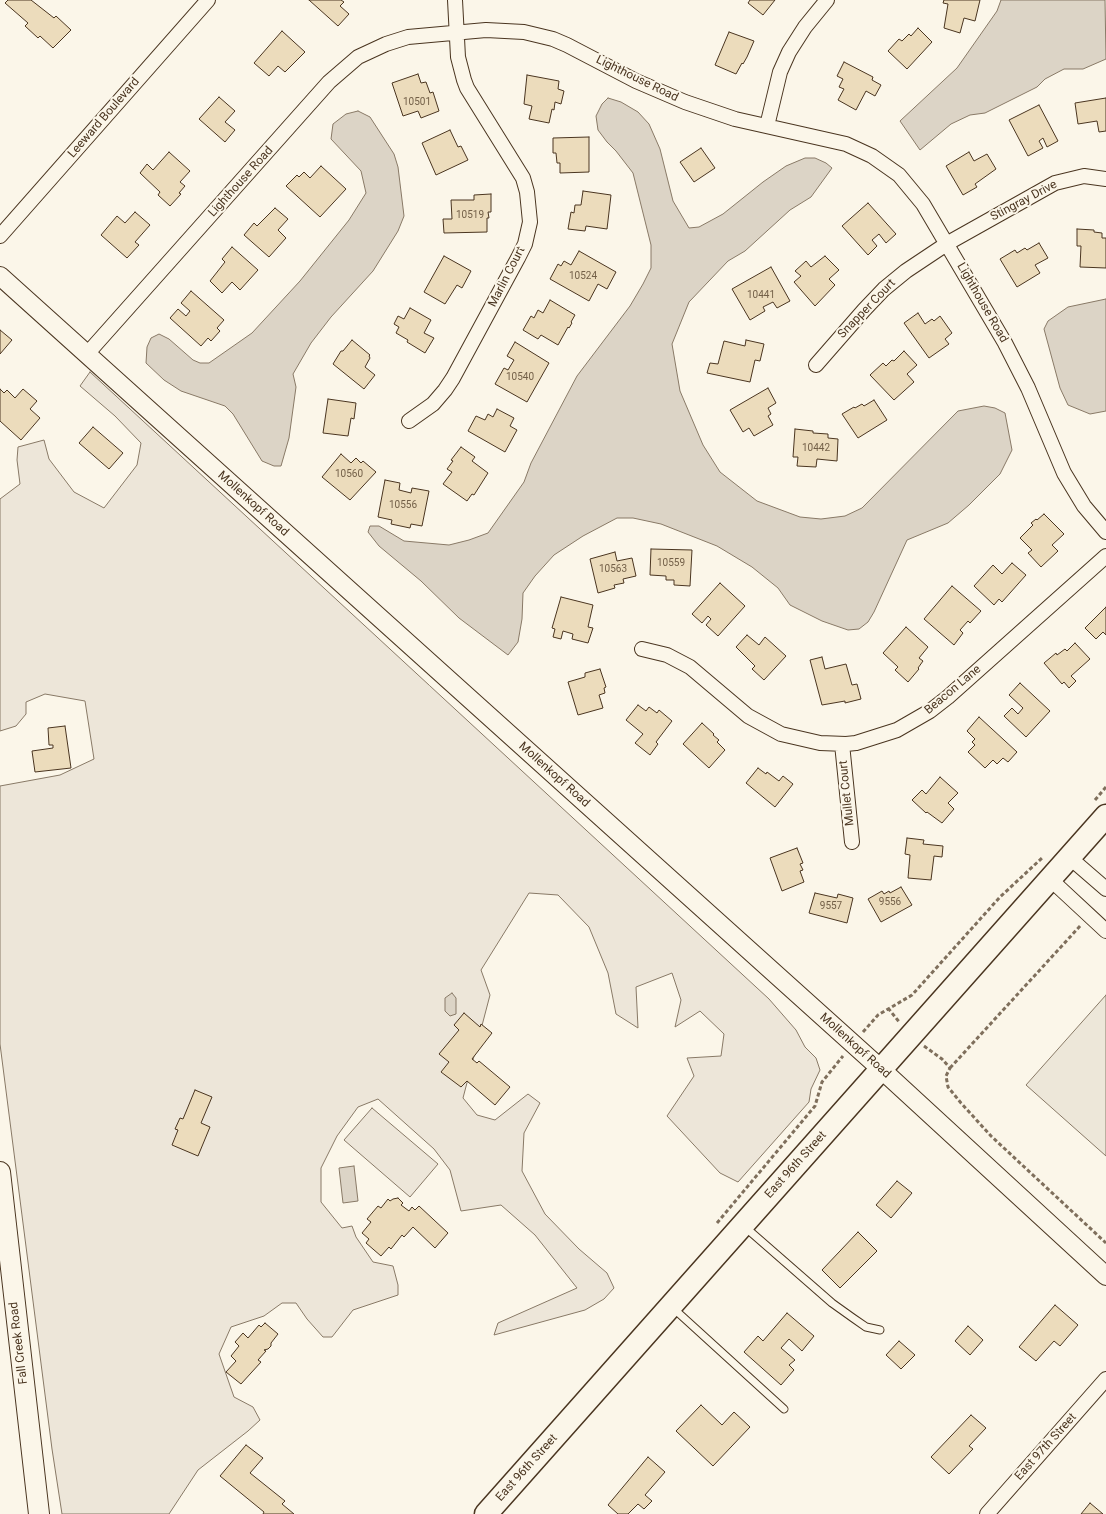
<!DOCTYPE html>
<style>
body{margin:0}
canvas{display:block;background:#fbf6e9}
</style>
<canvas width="1106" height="1514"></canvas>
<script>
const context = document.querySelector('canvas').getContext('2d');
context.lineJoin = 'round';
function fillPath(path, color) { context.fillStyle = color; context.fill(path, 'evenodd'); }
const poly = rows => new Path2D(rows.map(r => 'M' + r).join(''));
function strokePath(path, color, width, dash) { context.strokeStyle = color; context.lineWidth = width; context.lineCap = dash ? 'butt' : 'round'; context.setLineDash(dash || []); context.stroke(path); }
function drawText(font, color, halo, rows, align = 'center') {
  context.font = font + ' Roboto,sans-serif'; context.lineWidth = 4; context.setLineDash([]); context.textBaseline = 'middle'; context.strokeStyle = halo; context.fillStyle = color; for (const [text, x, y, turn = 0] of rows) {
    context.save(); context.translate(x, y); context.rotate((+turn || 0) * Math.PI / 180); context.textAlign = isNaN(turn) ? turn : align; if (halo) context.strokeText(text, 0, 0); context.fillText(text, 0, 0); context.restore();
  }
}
const green = poly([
 [90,372,769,999,796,1030,805,1047,816,1058,820,1070,811,1089,809,1102,738,1182,720,1173,667,1116,694,1076,687,1058,721,1056,724,1034,700,1011,675,1027,681,1000,672,973,636,987,638,1028,616,1014,608,973,589,927,558,895,529,893,481,970,490,995,463,1098,477,1115,495,1120,528,1094,540,1103,524,1133,522,1171,545,1214,579,1249,607,1273,614,1288,604,1299,585,1310,494,1335,498,1323,577,1288,535,1235,501,1205,461,1211,450,1170,434,1149,378,1099,358,1107,337,1136,321,1168,321,1202,342,1228,352,1226,356,1237,373,1262,393,1266,398,1285,398,1295,353,1310,332,1337,323,1337,307,1319,296,1303,282,1303,264,1316,231,1327,219,1354,234,1397,253,1407,260,1420,248,1431,198,1470,169,1514,62,1514,52,1449,0,1044,0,786,60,775,94,759,85,701,45,694,26,702,26,714,16,726,0,731,0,499,20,484,17,460,18,447,44,440,49,459,74,492,104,508,137,465,141,443,115,416,80,386,90,372],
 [372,1108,438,1164,410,1197,344,1140,372,1108]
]);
const parking = poly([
 [1106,995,1106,1156,1026,1085,1106,995]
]);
const water = poly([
 [1001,0,1105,0,1106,59,1083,69,1064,69,1045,79,1037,87,985,113,970,115,951,124,920,150,900,121,957,68,997,11,1001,0],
 [608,98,621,102,638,112,649,124,660,149,673,201,689,228,699,227,723,214,763,182,786,166,805,158,815,158,826,163,832,168,811,197,790,210,745,251,728,261,689,302,672,344,680,391,703,445,720,472,757,501,800,517,821,519,845,516,862,508,958,411,984,406,995,408,1005,413,1012,450,1000,474,969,505,948,523,907,540,874,612,868,622,859,629,848,630,822,621,790,605,778,588,752,567,717,546,661,524,633,518,617,518,583,536,554,555,535,576,523,593,522,619,518,642,508,655,459,618,421,581,379,546,368,532,370,526,379,526,404,541,449,545,469,540,488,533,524,482,531,463,577,376,630,306,643,284,651,268,651,245,633,173,616,151,607,142,598,130,596,116,602,104,608,98],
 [358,111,370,117,394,154,398,167,404,216,398,231,373,271,331,317,311,343,293,374,296,387,289,438,281,466,274,466,262,461,233,414,225,406,181,391,164,380,146,363,147,347,151,338,159,334,169,339,193,360,200,363,209,363,252,333,300,281,349,220,366,193,361,171,331,139,333,124,346,114,358,111],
 [1106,299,1106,411,1090,414,1068,405,1060,388,1044,329,1048,321,1068,307,1106,299],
 [452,993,456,998,456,1014,450,1016,445,1011,445,998,452,993],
 [354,1166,358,1201,343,1203,339,1168,354,1166]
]);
const building = poly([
 [8,0,31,0,54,18,56,16,71,30,53,48,40,36,38,38,25,26,28,23,5,3,8,0],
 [309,0,341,0,344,2,340,6,349,14,338,26,309,0],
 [750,0,775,0,763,15,748,3,750,0],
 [944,0,980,0,975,21,964,18,960,33,944,28,948,4,943,3,944,0],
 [918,28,932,42,907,69,888,51,899,39,902,41,909,34,911,36,918,28],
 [282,31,305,52,285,72,278,66,269,76,254,63,282,31],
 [729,32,754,41,747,57,743,64,742,63,736,74,715,65,729,32],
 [844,62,873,77,872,80,881,85,875,96,866,91,856,110,838,100,844,89,839,87,843,79,837,76,844,62],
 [418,74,421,83,426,82,430,93,433,92,439,111,421,118,418,111,403,116,392,83,418,74],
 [527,75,559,81,558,89,564,91,561,104,555,102,554,110,552,109,549,123,529,119,532,106,524,104,527,75],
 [219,97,235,111,225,122,235,130,225,142,199,119,219,97],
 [1106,98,1106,131,1099,132,1097,121,1078,124,1075,103,1106,98],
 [1039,105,1058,141,1047,147,1043,138,1039,141,1043,148,1028,156,1009,120,1039,105],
 [450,130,458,147,461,146,468,160,436,175,422,143,450,130],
 [589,137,589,172,560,173,560,163,557,163,556,153,553,153,553,138,589,137],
 [701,148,715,168,694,182,680,162,701,148],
 [169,152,190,171,180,182,185,186,179,193,181,194,170,206,158,195,160,192,140,173,147,164,153,170,169,152],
 [969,152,974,161,987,154,996,169,975,184,977,187,963,195,946,166,969,152],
 [321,166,346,189,320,217,286,186,297,175,299,177,304,172,310,178,321,166],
 [583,191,611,195,607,229,586,226,585,231,568,229,571,212,574,213,575,205,581,205,583,191],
 [491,194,491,212,488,212,489,218,487,218,487,232,444,233,443,219,452,219,451,200,474,200,474,195,491,194],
 [868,203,896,234,886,243,879,234,872,240,877,246,868,255,842,226,868,203],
 [275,208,288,219,278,230,286,238,269,257,244,235,254,223,257,226,275,208],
 [135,212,150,225,135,242,139,245,127,258,101,235,117,216,125,223,135,212],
 [1077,229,1094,230,1094,232,1102,233,1102,238,1106,238,1106,268,1080,267,1081,246,1077,246,1077,229],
 [1039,243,1048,258,1035,265,1040,273,1017,287,1000,259,1015,250,1017,253,1025,248,1027,250,1039,243],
 [232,247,258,270,240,290,232,282,222,293,210,281,225,262,222,259,232,247],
 [579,251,616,272,607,289,598,284,589,301,550,279,558,264,561,266,564,261,571,265,579,251],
 [444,256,471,271,462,288,457,285,445,304,424,292,444,256],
 [825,256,839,270,829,279,835,285,815,306,794,282,801,276,795,271,806,261,811,267,825,256],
 [771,267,790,301,777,308,773,302,763,307,765,311,750,320,732,289,771,267],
 [191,291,224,320,217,328,220,331,211,341,208,338,201,346,170,318,178,309,186,316,190,311,181,303,191,291],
 [550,300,575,315,571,322,572,323,569,328,568,327,558,345,541,335,538,339,523,330,531,316,534,318,538,310,543,313,550,300],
 [410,308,431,320,424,333,434,338,425,353,407,342,408,340,396,333,399,327,394,324,398,316,404,319,410,308],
 [918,313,925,324,932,319,934,321,940,316,952,333,945,339,949,344,929,358,904,323,918,313],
 [0,330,12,340,0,354,0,330],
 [352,340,370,355,369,356,370,358,365,367,375,375,364,389,333,364,341,351,343,351,352,340],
 [746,340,764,344,760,361,755,360,750,382,707,373,710,363,718,364,724,341,745,346,746,340],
 [515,342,549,363,527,402,495,384,504,368,508,370,514,360,507,356,515,342],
 [904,351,917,365,907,374,914,382,894,400,870,375,883,363,886,366,892,360,894,361,904,351],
 [768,388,776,403,768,408,771,414,768,416,773,425,754,436,749,428,743,432,730,410,768,388],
 [0,389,4,393,7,390,15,398,23,389,37,401,30,409,40,418,21,440,0,421,0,389],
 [328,399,356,403,354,419,351,418,348,436,323,433,328,399],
 [874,400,887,420,858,438,842,414,854,407,855,408,862,404,864,406,874,400],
 [497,409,514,418,510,426,517,430,505,452,468,431,476,416,485,420,488,414,493,417,497,409],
 [93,427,123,453,109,469,79,443,93,427],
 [795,429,813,431,813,433,828,434,828,438,838,439,837,461,817,459,816,467,797,466,798,457,793,457,795,429],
 [461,447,475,457,472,461,488,473,474,495,472,494,467,501,443,484,452,472,447,469,453,461,451,460,461,447],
 [341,454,351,463,356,458,361,463,363,461,376,472,350,500,322,477,341,454],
 [385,480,400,483,399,490,411,493,412,488,429,491,422,526,411,524,410,528,391,524,392,520,378,517,385,480],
 [1044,514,1064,534,1052,545,1058,551,1041,567,1028,553,1032,550,1020,538,1033,525,1031,523,1036,519,1037,520,1044,514],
 [651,549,692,550,690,586,674,585,674,580,666,580,666,576,650,575,651,549],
 [615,552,617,561,632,558,636,576,623,579,624,583,614,585,615,588,598,593,590,559,615,552],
 [1012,563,1026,575,1002,602,999,599,994,605,974,586,993,565,1002,574,1012,563],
 [720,583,745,606,718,636,706,625,711,619,708,616,702,623,692,614,720,583],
 [952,586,981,611,970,623,968,621,960,630,963,633,954,645,924,619,952,586],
 [561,597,593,605,588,627,593,628,588,643,572,639,573,634,563,631,561,639,553,637,555,629,552,628,561,597],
 [1106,607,1106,635,1103,632,1096,639,1085,628,1106,607],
 [906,627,928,647,919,658,923,661,918,668,919,669,908,682,895,670,898,667,883,653,906,627],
 [747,635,759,645,765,637,786,656,764,680,752,669,755,666,736,647,747,635],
 [1075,643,1090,659,1071,676,1076,681,1069,688,1064,682,1062,684,1044,663,1056,653,1057,655,1065,649,1067,651,1075,643],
 [822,657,825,669,846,664,852,685,857,684,861,699,845,703,845,701,822,705,810,660,822,657],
 [600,669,606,687,604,688,605,693,599,695,603,708,578,715,568,682,585,677,585,673,600,669],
 [1020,683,1050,711,1026,737,1004,716,1012,708,1018,714,1023,708,1009,695,1020,683],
 [638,705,646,711,649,707,657,713,659,710,672,721,656,742,658,744,650,755,635,743,643,734,626,720,638,705],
 [979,717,1017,752,1008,762,1003,758,997,764,993,760,985,768,968,752,975,745,972,742,975,739,967,731,979,717],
 [702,723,714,734,713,735,719,740,717,742,725,750,709,768,683,744,702,723],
 [65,726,71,768,35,772,32,751,53,748,53,745,49,745,48,728,65,726],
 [758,768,766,774,767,772,779,781,783,776,793,784,775,807,746,783,758,768],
 [940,777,958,793,948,803,954,809,942,823,927,812,926,813,912,800,922,790,926,794,940,777],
 [907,838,924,840,923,844,943,846,942,857,934,856,931,880,908,878,910,855,905,854,907,838],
 [797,848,803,863,800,864,803,870,800,871,804,882,782,891,770,858,797,848],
 [901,887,912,905,881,922,868,899,882,891,884,894,889,891,890,893,901,887],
 [815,893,837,898,838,894,853,898,847,923,809,913,815,893],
 [464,1013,480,1027,481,1024,492,1033,472,1059,477,1063,479,1061,510,1087,495,1105,467,1081,461,1087,441,1072,449,1062,439,1054,459,1030,454,1025,464,1013],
 [195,1090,212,1097,201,1123,210,1127,198,1156,172,1145,178,1130,175,1129,180,1118,183,1119,195,1090],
 [897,1181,912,1193,891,1218,876,1205,897,1181],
 [398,1198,403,1203,401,1205,409,1211,412,1207,415,1210,419,1206,448,1233,435,1248,413,1227,404,1237,402,1235,391,1249,389,1247,381,1256,366,1243,369,1239,362,1233,371,1222,367,1219,378,1206,381,1208,388,1199,390,1201,393,1199,398,1198],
 [858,1232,877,1251,840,1288,822,1270,858,1232],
 [1055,1305,1078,1325,1060,1346,1054,1341,1036,1361,1019,1347,1055,1305],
 [787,1313,814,1336,802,1351,789,1339,781,1348,795,1360,789,1365,794,1370,781,1385,744,1352,758,1336,763,1341,787,1313],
 [265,1323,278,1334,271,1343,271,1346,268,1349,264,1350,266,1351,258,1360,261,1362,241,1384,226,1372,236,1361,231,1356,239,1346,235,1342,243,1333,248,1338,259,1325,261,1327,265,1323],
 [968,1326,983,1340,970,1355,955,1341,968,1326],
 [899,1341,915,1355,901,1369,886,1355,899,1341],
 [701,1405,722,1425,734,1412,750,1427,713,1466,676,1431,701,1405],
 [971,1415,986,1428,969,1446,973,1449,949,1474,931,1457,971,1415],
 [246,1445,263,1458,250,1473,285,1501,282,1504,294,1514,263,1514,264,1512,220,1476,246,1445],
 [648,1457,665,1472,645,1495,652,1501,644,1509,638,1504,628,1514,618,1514,608,1505,648,1457],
 [1090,1503,1103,1514,1081,1514,1090,1503]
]);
const path = poly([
 [1095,800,1106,787],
 [888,1008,900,1023],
 [863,1032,878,1015,912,995,1000,897,1042,858],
 [924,1046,942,1059,950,1068,946,1076,948,1087,961,1103,991,1136,1106,1243],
 [950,1068,1081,925],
 [717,1223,815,1106,822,1082,843,1056]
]);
const service = poly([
 [745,1227,832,1303,853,1318,866,1327,880,1330],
 [673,1308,784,1409]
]);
const minor = poly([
 [767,126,780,72,789,52,805,27,827,0],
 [0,236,208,0],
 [87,354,329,82,358,57,386,44,408,37,486,30,524,32,553,39,567,45,636,81,685,102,735,119,846,144,872,156,899,175,923,204,1005,343,1028,388,1064,473,1084,506,1106,532],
 [816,365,864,310,884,289,906,271,948,243,1055,183,1084,176,1106,179],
 [409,421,433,404,445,390,453,378,518,258,525,244,530,222,527,192,523,178,467,88,464,80,458,57,455,0],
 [642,649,667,655,690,667,748,716,781,734,820,743,846,744,856,743,897,730,930,711,948,697,1106,556],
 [842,744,852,842],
 [1069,857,1106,889],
 [1050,879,1106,931],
 [987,1514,1106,1379]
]);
const tertiary = poly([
 [0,276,881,1069,1106,1276]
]);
const secondary = poly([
 [0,1172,39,1514]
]);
const primary = poly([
 [486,1514,1106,816]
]);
const numberNames = [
 ["10501",417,102],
 ["10519",470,215],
 ["10524",583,276],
 ["10441",761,295],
 ["10540",520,377],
 ["10442",816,448],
 ["10560",349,474],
 ["10556",403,505],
 ["10559",671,563],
 ["10563",613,569],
 ["9556",890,902],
 ["9557",831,906]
];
const streetNames = [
 ["Lighthouse Road",637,79,26],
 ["Leeward Boulevard",104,118,-49],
 ["Lighthouse Road",241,182,-48],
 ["Stingray Drive",1024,201,-28],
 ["Marlin Court",507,277,-63],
 ["Lighthouse Road",982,303,60],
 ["Snapper Court",867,309,-46],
 ["Mollenkopf Road",253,504,42],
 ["Beacon Lane",953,690,-40],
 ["Mollenkopf Road",554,775,42],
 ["Mullet Court",847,793,-96],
 ["Mollenkopf Road",855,1046,42],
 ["East 96th Street",796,1165,-48],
 ["Fall Creek Road",19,1343,-97],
 ["East 97th Street",1046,1447,-48],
 ["East 96th Street",527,1468,-48]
];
fillPath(green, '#ede6d9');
strokePath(green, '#887966', 1);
fillPath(parking, '#ede7d9');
strokePath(parking, '#887966', 1);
fillPath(water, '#dcd4c6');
strokePath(water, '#887966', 1);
fillPath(building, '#ecdcbc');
strokePath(building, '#4a3520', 1);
strokePath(service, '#4a3520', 9);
strokePath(minor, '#4a3520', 16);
strokePath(tertiary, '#4a3520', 20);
strokePath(secondary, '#4a3520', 22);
strokePath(primary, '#4a3520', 25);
strokePath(path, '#7f6f5c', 3, [4, 2.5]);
strokePath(service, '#fbf6e9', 7);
strokePath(minor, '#fbf6e9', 14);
strokePath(tertiary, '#fbf6e9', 18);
strokePath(secondary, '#fbf6e9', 20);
strokePath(primary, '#fbf6e9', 22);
drawText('10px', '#725f47', null, numberNames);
drawText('12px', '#4a3520', '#fbf6e9', streetNames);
</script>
